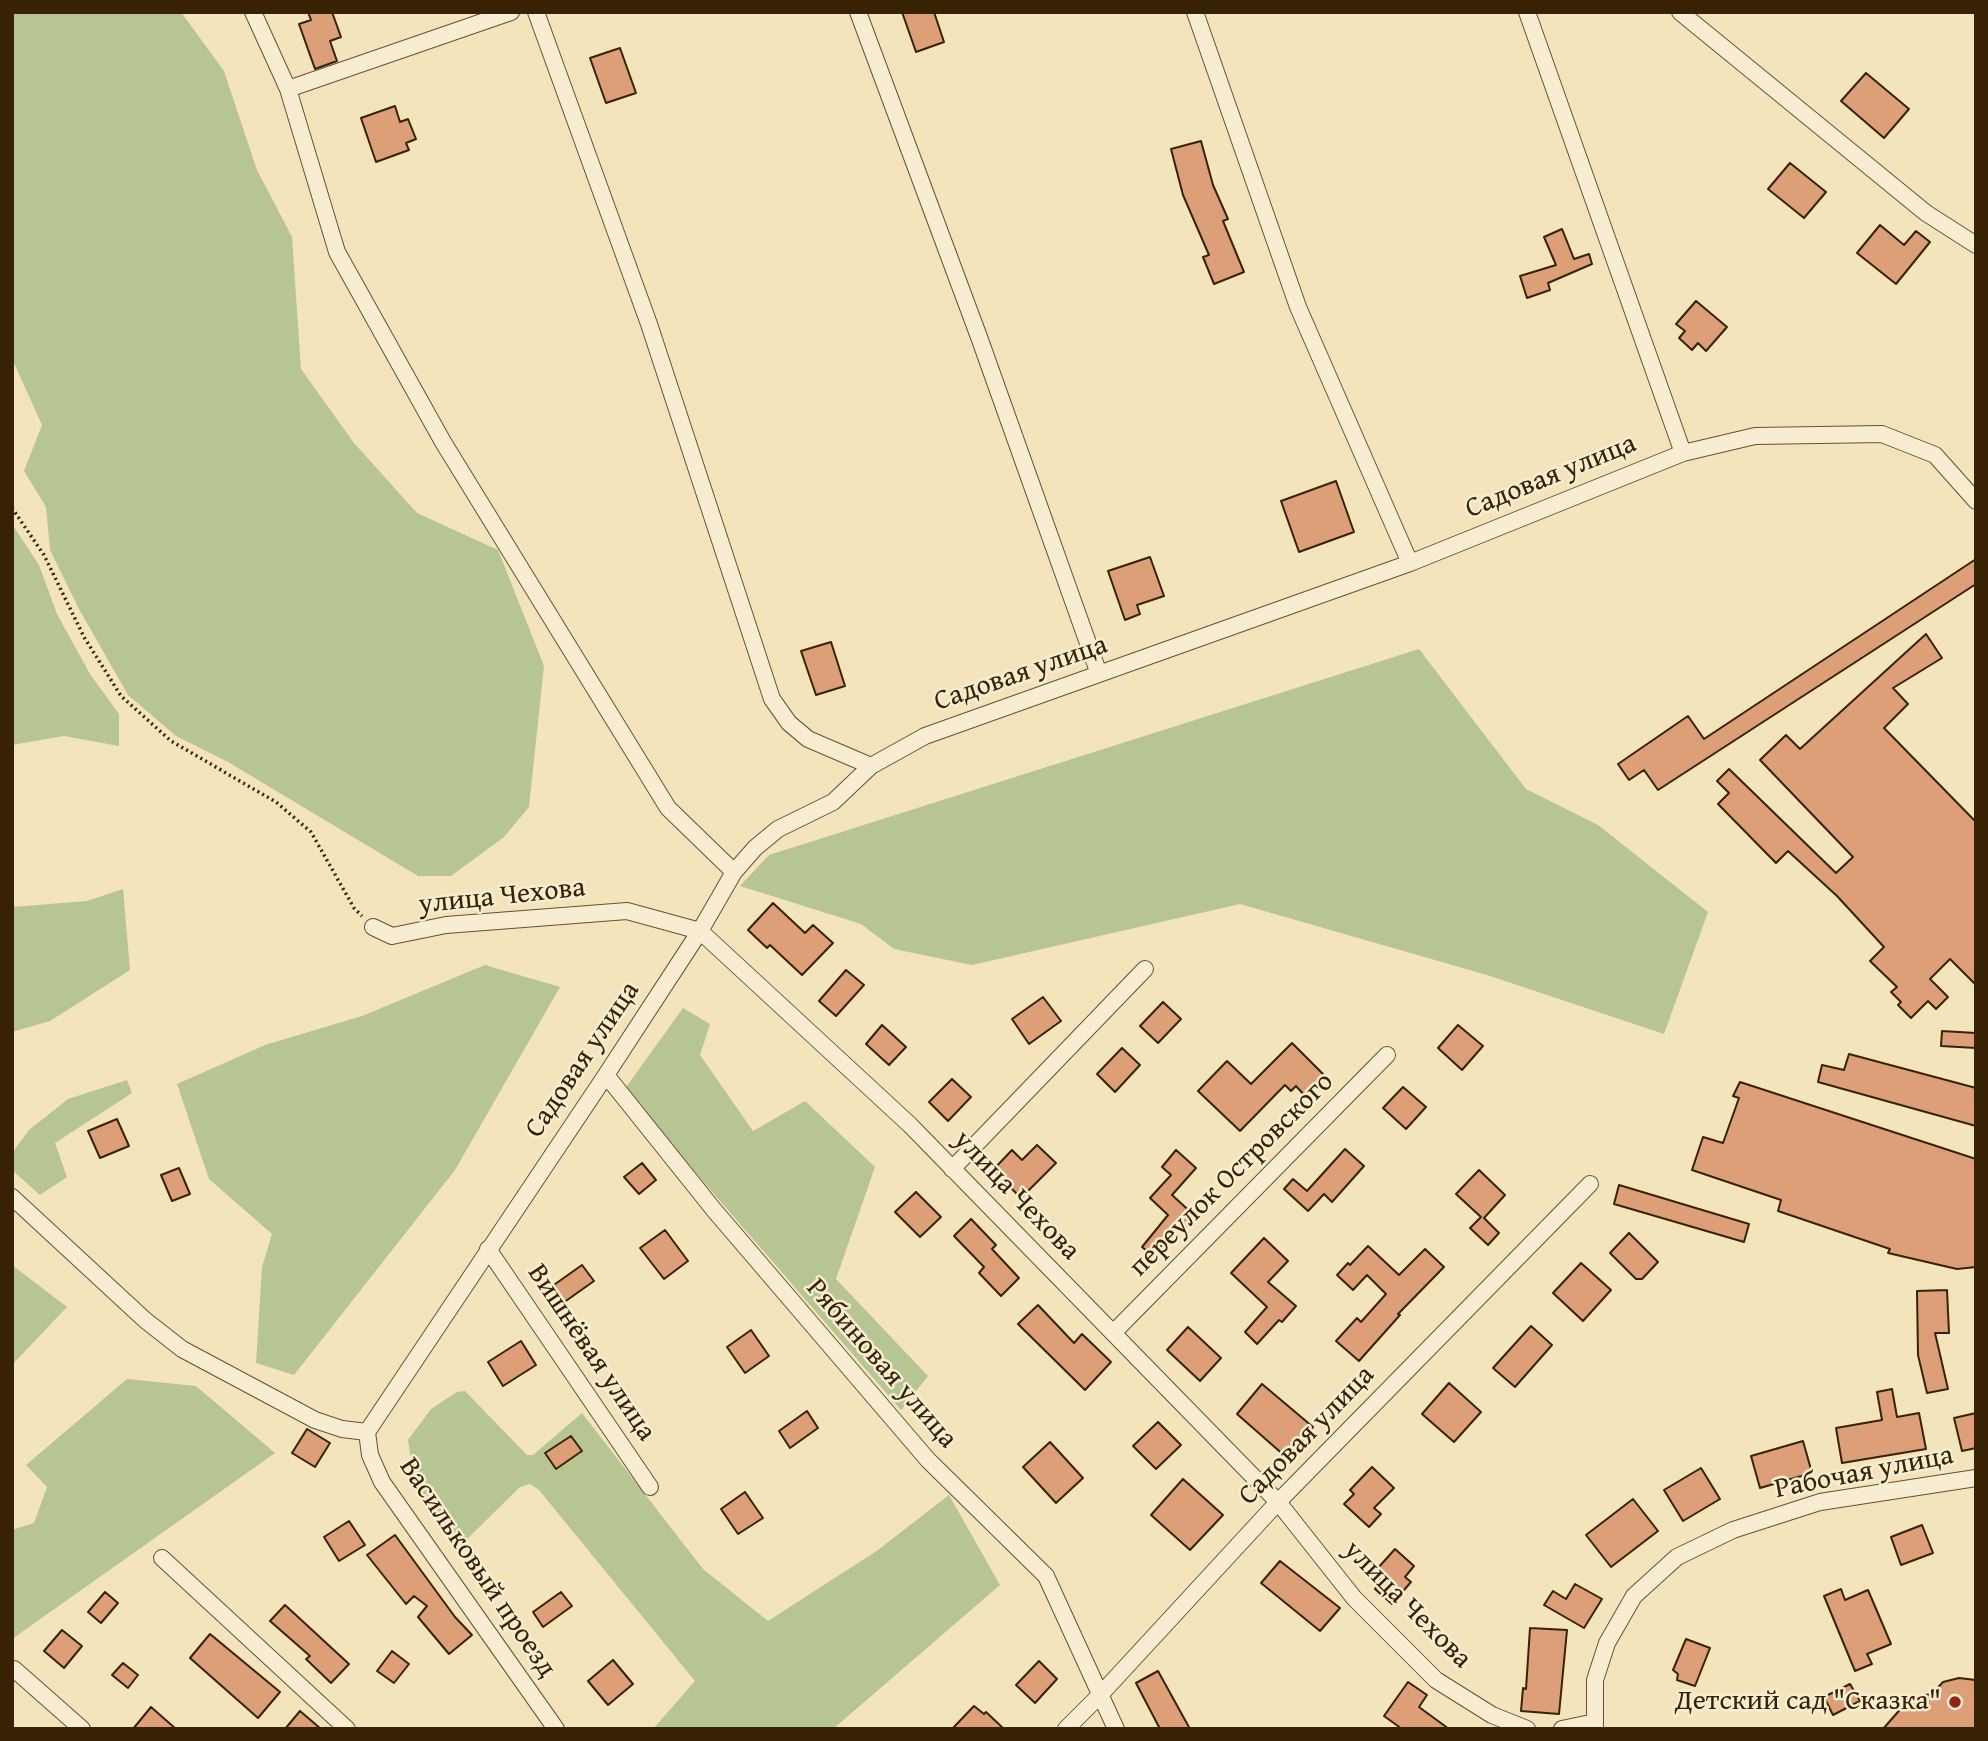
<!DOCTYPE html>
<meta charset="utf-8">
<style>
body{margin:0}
#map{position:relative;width:1988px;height:1741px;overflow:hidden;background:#f4e4bb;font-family:"Gentium Book Plus",serif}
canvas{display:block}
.frame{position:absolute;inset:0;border:14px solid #372203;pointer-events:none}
</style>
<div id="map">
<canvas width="1988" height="1741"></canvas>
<div class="frame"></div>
</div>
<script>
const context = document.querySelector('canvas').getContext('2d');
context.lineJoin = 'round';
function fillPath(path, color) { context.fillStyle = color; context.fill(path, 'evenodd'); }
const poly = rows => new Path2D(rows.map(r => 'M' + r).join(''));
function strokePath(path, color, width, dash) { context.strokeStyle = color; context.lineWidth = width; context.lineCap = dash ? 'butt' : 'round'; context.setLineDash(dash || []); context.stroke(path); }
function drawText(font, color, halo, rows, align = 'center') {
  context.font = font + ' "Gentium Book Plus",serif'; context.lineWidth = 5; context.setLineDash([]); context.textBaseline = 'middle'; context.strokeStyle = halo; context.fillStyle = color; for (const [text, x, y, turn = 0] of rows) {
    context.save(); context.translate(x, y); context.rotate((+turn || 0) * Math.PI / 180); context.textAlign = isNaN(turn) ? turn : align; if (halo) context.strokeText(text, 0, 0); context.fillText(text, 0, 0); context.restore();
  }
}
const green = poly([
 [12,12,181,12,224,71,257,170,292,237,301,369,354,443,417,513,498,550,544,666,529,807,504,837,451,876,418,876,228,762,176,736,128,695,79,609,50,550,46,507,24,471,42,425,14,363,12,350],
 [12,524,39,565,57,614,90,674,119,714,119,746,64,736,12,745],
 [1419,649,1526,789,1598,825,1708,912,1664,1034,1487,975,1240,904,972,965,894,949,861,924,740,886,769,855],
 [123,889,130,970,50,1021,12,1032,12,907,87,901],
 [485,965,560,987,455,1170,294,1375,256,1363,262,1267,272,1234,209,1179,177,1084,265,1045,362,1016],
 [683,1008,710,1024,700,1055,753,1131,805,1101,875,1167,836,1279,928,1376,901,1410,624,1090],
 [127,1080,132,1093,55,1143,67,1177,40,1195,12,1170,12,1153,29,1130,68,1099],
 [12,1265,67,1307,12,1365],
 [127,1379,196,1386,275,1453,12,1639,12,1530,34,1523,47,1487,26,1465],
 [465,1391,527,1455,533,1455,582,1413,703,1569,768,1621,878,1550,949,1495,1000,1585,833,1729,653,1729,695,1681,539,1490,530,1484,520,1487,462,1544,457,1545,453,1542,415,1488,408,1440,431,1409,457,1392]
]);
const building = poly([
 [308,12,332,12,341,37,330,41,337,61,315,69,299,24,311,20,308,12],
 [902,12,934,12,944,42,916,52,902,12],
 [620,48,636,93,606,103,590,58,620,48],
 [1866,73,1909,109,1884,138,1841,101,1866,73],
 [395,106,400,122,408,119,416,139,406,143,409,150,376,162,361,118,395,106],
 [1201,141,1213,185,1228,219,1223,221,1244,272,1214,284,1203,257,1209,255,1183,195,1171,149,1201,141],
 [1790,163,1826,192,1804,218,1768,189,1790,163],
 [1880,225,1904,245,1916,231,1930,242,1896,284,1857,253,1880,225],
 [1562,229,1574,259,1589,254,1592,264,1548,283,1550,290,1527,298,1520,276,1556,265,1544,237,1562,229],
 [1696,301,1727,327,1706,351,1698,343,1692,350,1679,338,1685,331,1676,324,1696,301],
 [1336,481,1354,532,1299,552,1281,501,1336,481],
 [1150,557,1164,596,1137,605,1140,614,1125,620,1108,571,1150,557],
 [1976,559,1976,584,1658,790,1644,770,1629,780,1618,764,1688,716,1704,739,1976,559],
 [1926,634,1942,658,1893,688,1908,704,1884,728,1976,822,1976,985,1950,959,1930,979,1948,997,1936,1009,1928,1001,1911,1018,1898,1005,1901,1002,1891,992,1897,987,1870,961,1884,947,1837,896,1788,851,1776,863,1718,804,1729,793,1717,781,1729,769,1836,873,1853,857,1760,760,1786,735,1800,749,1926,634],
 [831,642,845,686,816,695,801,651,831,642],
 [773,903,805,933,813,925,833,943,802,975,770,945,767,948,748,930,773,903],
 [846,970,864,985,836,1016,819,1001,846,970],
 [1043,997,1061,1021,1029,1044,1012,1019,1043,997],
 [1163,1002,1181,1019,1158,1043,1140,1026,1163,1002],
 [882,1025,906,1047,889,1065,866,1044,882,1025],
 [1458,1025,1483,1046,1462,1070,1438,1048,1458,1025],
 [1942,1031,1976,1033,1976,1048,1941,1046,1942,1031],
 [1292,1043,1325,1076,1305,1096,1296,1086,1291,1091,1285,1085,1240,1131,1198,1091,1227,1061,1251,1084,1292,1043],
 [1122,1048,1140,1065,1115,1092,1097,1074,1122,1048],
 [1849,1054,1976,1088,1976,1126,1818,1082,1822,1065,1844,1070,1849,1054],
 [952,1079,971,1097,948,1121,929,1102,952,1079],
 [1740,1082,1976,1159,1976,1267,1957,1269,1888,1253,1890,1249,1778,1211,1781,1200,1692,1170,1703,1137,1723,1143,1739,1098,1733,1096,1740,1082],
 [1403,1087,1426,1107,1406,1129,1383,1108,1403,1087],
 [117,1119,129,1146,100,1158,88,1131,117,1119],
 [1037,1145,1056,1163,1021,1198,993,1170,1012,1150,1022,1160,1037,1145],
 [1345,1149,1364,1166,1332,1202,1324,1194,1308,1211,1284,1189,1293,1179,1307,1191,1345,1149],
 [1176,1150,1196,1168,1172,1195,1195,1216,1183,1229,1178,1225,1153,1256,1142,1247,1168,1215,1150,1198,1171,1175,1162,1167,1176,1150],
 [642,1163,656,1180,639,1194,624,1177,642,1163],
 [179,1168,190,1194,172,1201,161,1175,179,1168],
 [1479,1170,1505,1195,1484,1218,1499,1233,1488,1245,1470,1228,1481,1217,1456,1194,1479,1170],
 [1619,1185,1749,1224,1744,1242,1614,1204,1619,1185],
 [916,1192,941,1217,920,1237,895,1212,916,1192],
 [971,1219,996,1245,992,1249,1019,1278,1001,1296,979,1273,984,1267,954,1236,971,1219],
 [665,1230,688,1261,664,1279,640,1248,665,1230],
 [1629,1233,1658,1262,1642,1279,1636,1279,1610,1253,1629,1233],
 [1264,1238,1288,1261,1268,1282,1296,1306,1282,1322,1279,1320,1257,1344,1245,1332,1267,1307,1231,1273,1264,1238],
 [1368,1246,1399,1275,1425,1249,1444,1267,1398,1314,1400,1315,1359,1361,1336,1341,1357,1318,1361,1322,1386,1294,1367,1275,1353,1290,1337,1275,1348,1263,1350,1265,1368,1246],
 [1581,1263,1611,1290,1583,1321,1553,1293,1581,1263],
 [582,1265,594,1281,563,1303,551,1287,582,1265],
 [1947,1290,1949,1333,1935,1333,1948,1389,1927,1393,1918,1355,1917,1291,1947,1290],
 [1038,1305,1074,1343,1082,1334,1111,1362,1085,1390,1018,1324,1038,1305],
 [1531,1326,1552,1345,1515,1387,1493,1368,1531,1326],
 [1188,1327,1221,1358,1200,1381,1167,1350,1188,1327],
 [751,1330,769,1356,745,1373,727,1347,751,1330],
 [521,1341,536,1365,503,1386,488,1362,521,1341],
 [1449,1383,1481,1412,1454,1442,1422,1414,1449,1383],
 [1262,1384,1313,1427,1286,1457,1237,1414,1262,1384],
 [1892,1389,1897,1417,1919,1413,1926,1449,1842,1463,1836,1428,1882,1420,1877,1392,1892,1389],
 [807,1411,818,1428,790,1448,779,1431,807,1411],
 [1976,1413,1976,1448,1962,1451,1954,1418,1976,1413],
 [1158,1422,1181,1445,1156,1469,1133,1446,1158,1422],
 [307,1429,330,1443,315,1467,292,1453,307,1429],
 [571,1436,582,1451,556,1469,545,1453,571,1436],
 [1803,1441,1812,1473,1760,1488,1751,1456,1803,1441],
 [1050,1442,1083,1478,1056,1503,1023,1467,1050,1442],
 [1372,1467,1394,1488,1374,1508,1381,1514,1369,1527,1344,1504,1354,1494,1350,1490,1372,1467],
 [1701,1468,1720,1499,1683,1521,1664,1490,1701,1468],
 [1183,1479,1223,1515,1190,1550,1151,1515,1183,1479],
 [745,1492,763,1518,738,1534,721,1509,745,1492],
 [1633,1499,1658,1531,1611,1567,1586,1535,1633,1499],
 [349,1521,365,1545,339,1561,324,1537,349,1521],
 [1922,1525,1933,1553,1901,1565,1891,1537,1922,1525],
 [395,1535,455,1617,472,1635,449,1654,418,1617,427,1606,414,1596,406,1604,367,1555,395,1535],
 [1395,1549,1414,1566,1405,1577,1411,1582,1392,1604,1375,1589,1382,1581,1376,1576,1381,1570,1378,1568,1395,1549],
 [1280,1561,1340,1608,1320,1631,1261,1583,1280,1561],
 [1575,1584,1602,1599,1584,1628,1544,1605,1553,1591,1566,1599,1575,1584],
 [1841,1589,1845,1600,1868,1590,1891,1644,1867,1654,1872,1664,1855,1671,1824,1596,1841,1589],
 [105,1592,118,1603,101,1623,88,1612,105,1592],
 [561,1592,572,1606,543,1627,533,1612,561,1592],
 [285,1605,349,1664,331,1683,306,1659,310,1656,270,1621,285,1605],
 [1530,1628,1567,1630,1559,1714,1521,1711,1523,1688,1526,1689,1530,1628],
 [62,1630,82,1646,64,1668,44,1651,62,1630],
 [210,1634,280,1692,258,1718,190,1658,210,1634],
 [1686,1639,1710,1648,1695,1686,1677,1680,1678,1674,1673,1670,1686,1639],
 [392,1651,409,1664,394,1683,377,1671,392,1651],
 [613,1660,633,1684,608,1705,588,1681,613,1660],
 [1039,1661,1057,1679,1035,1703,1016,1685,1039,1661],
 [123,1663,138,1675,128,1688,112,1675,123,1663],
 [1158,1671,1190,1729,1160,1729,1136,1683,1158,1671],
 [1959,1678,1976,1680,1976,1729,1883,1729,1911,1697,1932,1694,1943,1682,1959,1678],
 [1408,1682,1427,1695,1419,1707,1449,1729,1402,1729,1384,1716,1408,1682],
 [1850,1684,1860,1701,1833,1715,1824,1697,1850,1684],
 [974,1706,984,1714,986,1712,1004,1729,952,1729,974,1706],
 [151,1707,176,1729,133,1729,151,1707],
 [300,1711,321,1729,285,1729,300,1711]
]);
const path = poly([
 [12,508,44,555,84,637,121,696,171,741,276,802,311,832,354,908,362,916]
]);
const minor = poly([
 [253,12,288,89,337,252,443,442,668,808,734,872],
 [536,12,649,324,772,699,789,723,808,739,871,766],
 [858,12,979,337,1099,674],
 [1195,12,1298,307,1410,563],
 [1527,12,1683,453],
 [1680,12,1926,213,1976,245],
 [288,89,511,12],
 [373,927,392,936,446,925,627,911,700,931,910,1125,1278,1502,1354,1598,1436,1680,1492,1715,1527,1729],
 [606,1075,714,1210,928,1460,1046,1576,1116,1729],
 [952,1169,1145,969],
 [12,1197,145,1320,182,1349,315,1420,342,1429,367,1432],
 [488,1249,650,1487],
 [1113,1333,1387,1055],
 [367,1432,606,1075,700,931,734,872,755,848,778,829,833,802,871,766,925,736,1410,563,1683,453,1755,436,1882,434,1935,455,1976,501],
 [367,1432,370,1455,382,1482,556,1729],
 [162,1558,347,1729],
 [14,1669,82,1729],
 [1066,1729,1100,1695,1278,1502,1590,1184],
 [1562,1729,1595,1722],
 [1595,1729,1595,1680,1607,1643,1634,1596,1677,1557,1733,1530,1820,1502,1976,1478]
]);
const markers = [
 [1955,1702,7,"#8f2418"]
];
const streetNames = [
 ["Садовая улица",1551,477,-22],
 ["Садовая улица",1021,674,-19],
 ["улица Чехова",502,897,-6],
 ["Садовая улица",583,1060,-56],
 ["переулок Островского",1232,1175,-45],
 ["улица Чехова",1016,1196,46],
 ["Вишнёвая улица",591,1353,56],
 ["Рябиновая улица",881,1364,49],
 ["Садовая улица",1307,1436,-46],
 ["Рабочая улица",1864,1473,-11],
 ["Васильковый проезд",477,1568,56],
 ["улица Чехова",1407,1605,45]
];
const poiNames = [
 ["Детский сад \"Сказка\"",1941,1702]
];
fillPath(green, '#b7c593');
fillPath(building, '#dd9f77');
strokePath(building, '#372203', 2);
strokePath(minor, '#665231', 18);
strokePath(path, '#372203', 3.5, [2, 3.5]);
strokePath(minor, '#f8edd3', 16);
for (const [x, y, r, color] of markers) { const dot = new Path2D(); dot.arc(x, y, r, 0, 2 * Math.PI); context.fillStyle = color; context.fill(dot); strokePath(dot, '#f8edd3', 2.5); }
drawText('28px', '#372203', '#f8edd3', streetNames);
drawText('28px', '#372203', '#f8edd3', poiNames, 'right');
</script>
